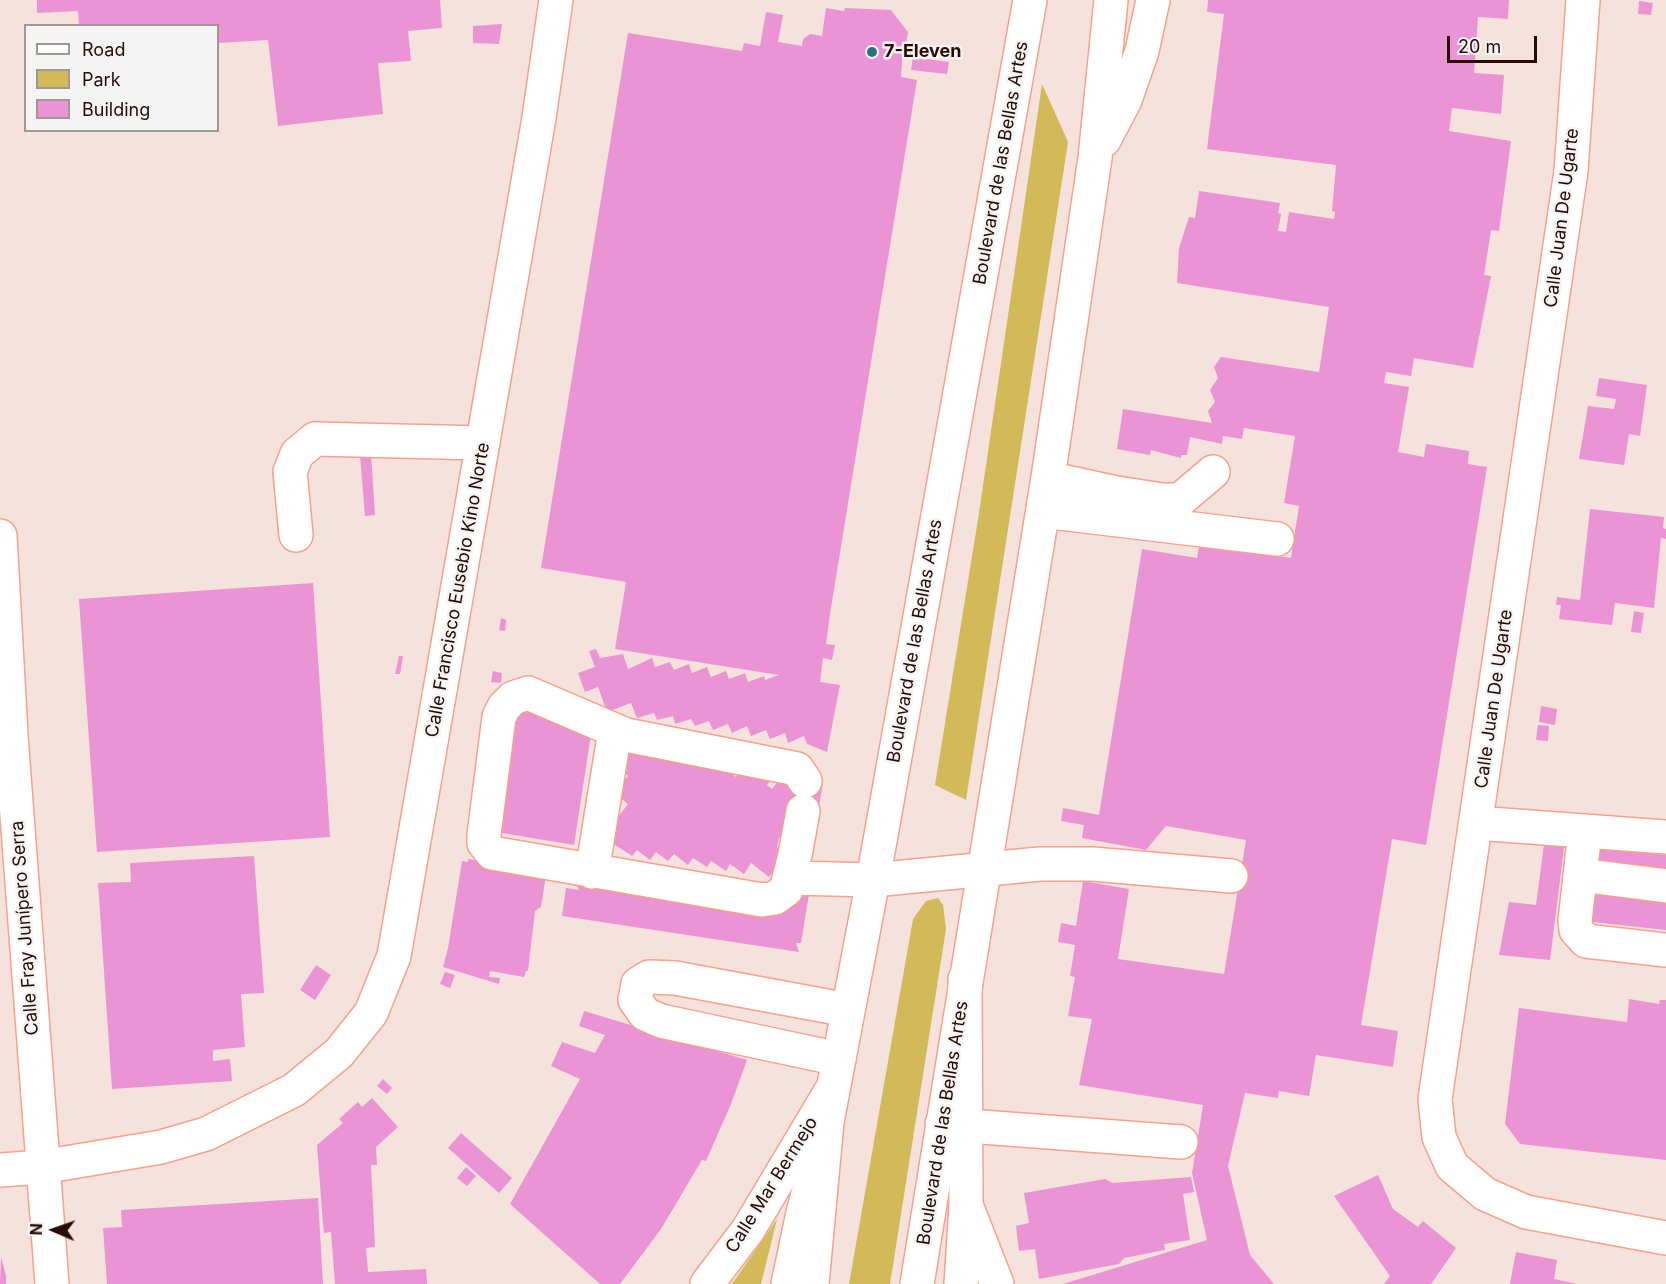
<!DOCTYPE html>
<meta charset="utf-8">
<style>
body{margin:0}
#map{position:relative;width:1666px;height:1284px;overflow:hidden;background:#f5e2dd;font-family:Inter,sans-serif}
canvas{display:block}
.legend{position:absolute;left:24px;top:24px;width:195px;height:108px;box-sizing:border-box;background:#f4f4f4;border:2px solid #a39794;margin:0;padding:8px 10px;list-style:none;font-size:18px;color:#2a0b04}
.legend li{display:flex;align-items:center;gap:12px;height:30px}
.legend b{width:30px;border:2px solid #a39794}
.north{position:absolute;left:24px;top:1200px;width:60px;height:60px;-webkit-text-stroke:4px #f4f4f4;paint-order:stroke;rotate:272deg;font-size:16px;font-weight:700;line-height:24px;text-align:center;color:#2a0b04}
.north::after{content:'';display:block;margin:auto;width:21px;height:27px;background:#2a0b04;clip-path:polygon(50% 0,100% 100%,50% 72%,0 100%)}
.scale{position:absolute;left:1447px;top:36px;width:90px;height:27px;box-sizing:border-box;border:3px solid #2a0b04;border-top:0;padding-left:8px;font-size:18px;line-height:21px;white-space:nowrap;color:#2a0b04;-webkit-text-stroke:4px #f4f4f4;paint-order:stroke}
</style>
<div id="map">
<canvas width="1666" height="1284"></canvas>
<ul class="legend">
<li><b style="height:8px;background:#fff"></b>Road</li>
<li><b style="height:16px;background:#d2ba58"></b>Park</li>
<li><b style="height:16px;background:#ea93d5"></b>Building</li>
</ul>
<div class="north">N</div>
<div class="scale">20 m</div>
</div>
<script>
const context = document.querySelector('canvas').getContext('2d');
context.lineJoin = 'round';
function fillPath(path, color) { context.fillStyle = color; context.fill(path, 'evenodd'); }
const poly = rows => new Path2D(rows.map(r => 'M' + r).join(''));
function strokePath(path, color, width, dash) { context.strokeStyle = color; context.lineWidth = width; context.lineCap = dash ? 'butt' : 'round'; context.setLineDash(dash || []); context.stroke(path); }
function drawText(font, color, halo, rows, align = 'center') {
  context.font = font + ' Inter,sans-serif'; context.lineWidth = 5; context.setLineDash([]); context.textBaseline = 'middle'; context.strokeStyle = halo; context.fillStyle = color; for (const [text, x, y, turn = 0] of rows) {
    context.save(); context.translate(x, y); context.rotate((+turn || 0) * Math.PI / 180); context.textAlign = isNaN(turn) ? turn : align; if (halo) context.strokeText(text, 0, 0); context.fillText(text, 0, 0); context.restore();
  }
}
const green = poly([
 [1042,84,1068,142,966,800,935,785,979,513],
 [938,898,943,905,946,929,890,1284,849,1284,913,919,926,901],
 [777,1219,761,1284,732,1284]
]);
const building = poly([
 [37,0,440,0,442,28,408,31,411,61,378,63,383,114,278,126,268,40,218,43,218,26,79,26,78,11,37,13],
 [1208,0,1509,0,1508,19,1478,17,1474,73,1504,75,1501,114,1452,108,1449,131,1511,141,1499,231,1491,230,1484,275,1491,276,1473,368,1414,358,1411,376,1386,372,1384,383,1409,387,1398,452,1424,457,1426,444,1469,451,1468,464,1487,467,1426,845,1392,839,1361,1025,1398,1031,1393,1067,1316,1055,1309,1096,1279,1091,1278,1098,1245,1093,1228,1166,1250,1255,1274,1284,1063,1284,1207,1240,1192,1173,1203,1105,1079,1085,1092,1019,1068,1016,1075,977,1070,976,1075,945,1058,942,1061,923,1076,926,1083,881,1129,889,1118,959,1224,974,1246,840,1166,826,1146,850,1082,838,1084,825,1061,821,1063,808,1099,815,1142,549,1197,558,1199,547,1204,548,1205,538,1270,547,1268,555,1291,558,1299,506,1284,503,1295,436,1244,428,1242,439,1223,436,1222,444,1190,437,1187,455,1181,455,1181,458,1151,450,1150,455,1117,449,1123,409,1212,423,1208,411,1215,402,1210,390,1218,378,1214,367,1221,357,1319,372,1329,307,1177,283,1179,248,1189,217,1195,218,1199,191,1280,203,1278,213,1281,214,1278,231,1286,232,1289,212,1334,219,1335,212,1332,211,1336,165,1207,149,1224,14,1207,12],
 [1639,1,1653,3,1651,15,1638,14],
 [826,8,844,11,845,8,891,10,908,32,905,51,903,51,901,77,917,80,830,614,826,644,835,645,832,660,823,658,820,682,840,685,827,752,807,744,804,736,788,743,785,733,770,739,766,730,751,736,747,726,732,733,728,724,713,730,709,721,695,726,691,719,675,724,673,716,657,720,654,713,637,718,631,703,607,712,598,687,585,692,578,673,595,667,589,651,596,649,600,658,623,654,628,669,652,658,655,667,670,662,674,670,689,664,692,673,707,667,711,677,726,671,729,679,745,673,748,682,764,676,765,680,779,675,615,649,626,582,541,568,628,33,742,51,744,43,760,46,766,12,783,15,778,42,802,46,803,39,810,34,822,36],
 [502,24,499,44,473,43,473,26],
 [913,57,949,62,947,74,911,70],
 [1599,378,1647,385,1640,436,1629,434,1624,465,1579,459,1588,406,1614,409,1616,399,1596,396],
 [371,453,375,515,365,516,360,455],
 [1590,509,1664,517,1663,528,1666,529,1666,539,1661,538,1654,608,1615,603,1612,625,1559,619,1561,605,1556,605,1557,597,1580,600],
 [313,583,330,837,97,852,79,599],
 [1634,611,1644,613,1641,633,1631,632],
 [501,618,506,620,505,631,499,630],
 [399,656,403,656,400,674,395,674],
 [493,671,502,673,501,683,491,682],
 [1541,706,1557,709,1555,725,1539,722],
 [517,709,582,720,592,728,574,845,496,832],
 [1538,725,1549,726,1548,741,1536,740],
 [631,742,705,755,736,777,743,767,776,774,767,785,772,789,785,773,795,780,823,783,818,812,779,838,777,847,784,857,769,877,751,863,744,874,730,864,726,871,711,861,707,867,693,858,688,865,674,854,668,861,656,852,650,860,637,850,632,856,603,837,628,804,614,793,628,776,614,765],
 [1545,837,1565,840,1550,960,1499,955,1509,902,1536,905],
 [1602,837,1666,844,1666,873,1599,866],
 [254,856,264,993,241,994,245,1047,213,1050,213,1061,230,1059,232,1081,112,1089,98,883,131,882,130,863],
 [468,859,480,861,480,864,546,875,541,907,535,911,528,971,526,971,524,977,490,971,489,977,500,978,499,984,443,967,448,948,462,861,468,862],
 [811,882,801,943,796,943,799,952,562,916,566,888,579,890,576,883,653,893],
 [1595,894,1666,902,1666,930,1592,922],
 [316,965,331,975,315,1000,300,990],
 [445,972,455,975,450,988,440,984],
 [1629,999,1659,1004,1660,1000,1666,1000,1666,1160,1520,1144,1505,1124,1519,1008,1627,1022],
 [584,1011,747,1060,731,1104,706,1161,702,1160,661,1229,620,1284,600,1284,510,1204,580,1079,551,1066,562,1042,595,1053,605,1035,579,1026],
 [383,1079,392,1088,387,1094,377,1086],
 [372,1098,398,1127,376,1147,377,1165,371,1165,375,1247,366,1248,368,1272,426,1269,427,1284,335,1284,331,1232,324,1233,323,1224,317,1145,343,1123,339,1119,358,1102,362,1107],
 [461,1133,512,1178,499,1193,448,1148],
 [466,1167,476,1176,467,1186,457,1178],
 [1378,1175,1393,1209,1418,1227,1423,1221,1456,1248,1431,1284,1384,1284,1390,1276,1334,1196],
 [1191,1177,1194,1192,1183,1194,1190,1240,1164,1244,1165,1250,1124,1258,1119,1264,1039,1279,1035,1249,1019,1251,1016,1226,1029,1223,1024,1193,1105,1179,1112,1183],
 [318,1198,323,1284,107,1284,103,1228,122,1227,121,1210],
 [1516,1252,1557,1260,1554,1279,1577,1284,1510,1284],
 [1,1257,6,1276,6,1284,0,1284]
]);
const minor = poly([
 [1583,0,1571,171,1435,1099,1439,1137,1452,1166,1485,1194,1526,1212,1666,1238],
 [1048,478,1117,493,1162,500,1180,500,1213,472],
 [1043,511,1277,539],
 [296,535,290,472,297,454,315,439,483,443],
 [0,536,11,735,52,1284],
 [1476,823,1666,837],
 [1585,831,1575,921,1576,930,1586,941,1666,950],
 [795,855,803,811],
 [794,859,786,890,775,898,762,900,492,853,484,843,484,835,499,717,504,707,513,698,528,693,626,735,797,769,805,781],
 [592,872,615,731],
 [1580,875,1666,886],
 [791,878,873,880,1040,864,1093,864,1231,876],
 [839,1059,661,1021,645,1014,635,1000,638,984,649,977,675,978,848,1010],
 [942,1124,1181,1142],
 [0,1170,42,1167,161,1147,206,1134,294,1090,339,1053,371,1013,394,956,539,118,556,0],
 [966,1205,997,1284],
 [707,1284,748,1230,831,1091]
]);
const major = poly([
 [1104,140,1125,100,1142,51,1153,0],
 [812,1284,827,1122,873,880,1030,0],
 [917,1284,1048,478,1095,158,1111,0]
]);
const highway = poly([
 [788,1284,803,1213,827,1122],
 [961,1284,966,1205,965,979]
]);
const markers = [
 [872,52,6,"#2b6f7f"]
];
const poiNames = [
 ["7-Eleven",884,52]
];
const streetNames = [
 ["Boulevard de las Bellas Artes",1001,163,-80],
 ["Calle Juan De Ugarte",1562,218,-83],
 ["Calle Francisco Eusebio Kino Norte",458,590,-80],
 ["Boulevard de las Bellas Artes",915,641,-80],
 ["Calle Juan De Ugarte",1494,699,-82],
 ["Calle Fray Junípero Serra",25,928,-94],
 ["Boulevard de las Bellas Artes",943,1123,-81],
 ["Calle Mar Bermejo",772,1185,-58]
];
fillPath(green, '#d2ba58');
fillPath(building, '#ea93d5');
strokePath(minor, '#f8a189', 36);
strokePath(major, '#f8a189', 36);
strokePath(highway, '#f8a189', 36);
strokePath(minor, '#fff', 33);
strokePath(major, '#fff', 33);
strokePath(highway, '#fff', 33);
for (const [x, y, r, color] of markers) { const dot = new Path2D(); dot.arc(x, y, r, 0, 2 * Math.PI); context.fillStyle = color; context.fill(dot); strokePath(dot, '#f4f4f4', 2); }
drawText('bold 18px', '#2a0b04', '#f4f4f4', poiNames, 'left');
drawText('18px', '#2a0b04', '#f4f4f4', streetNames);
</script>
